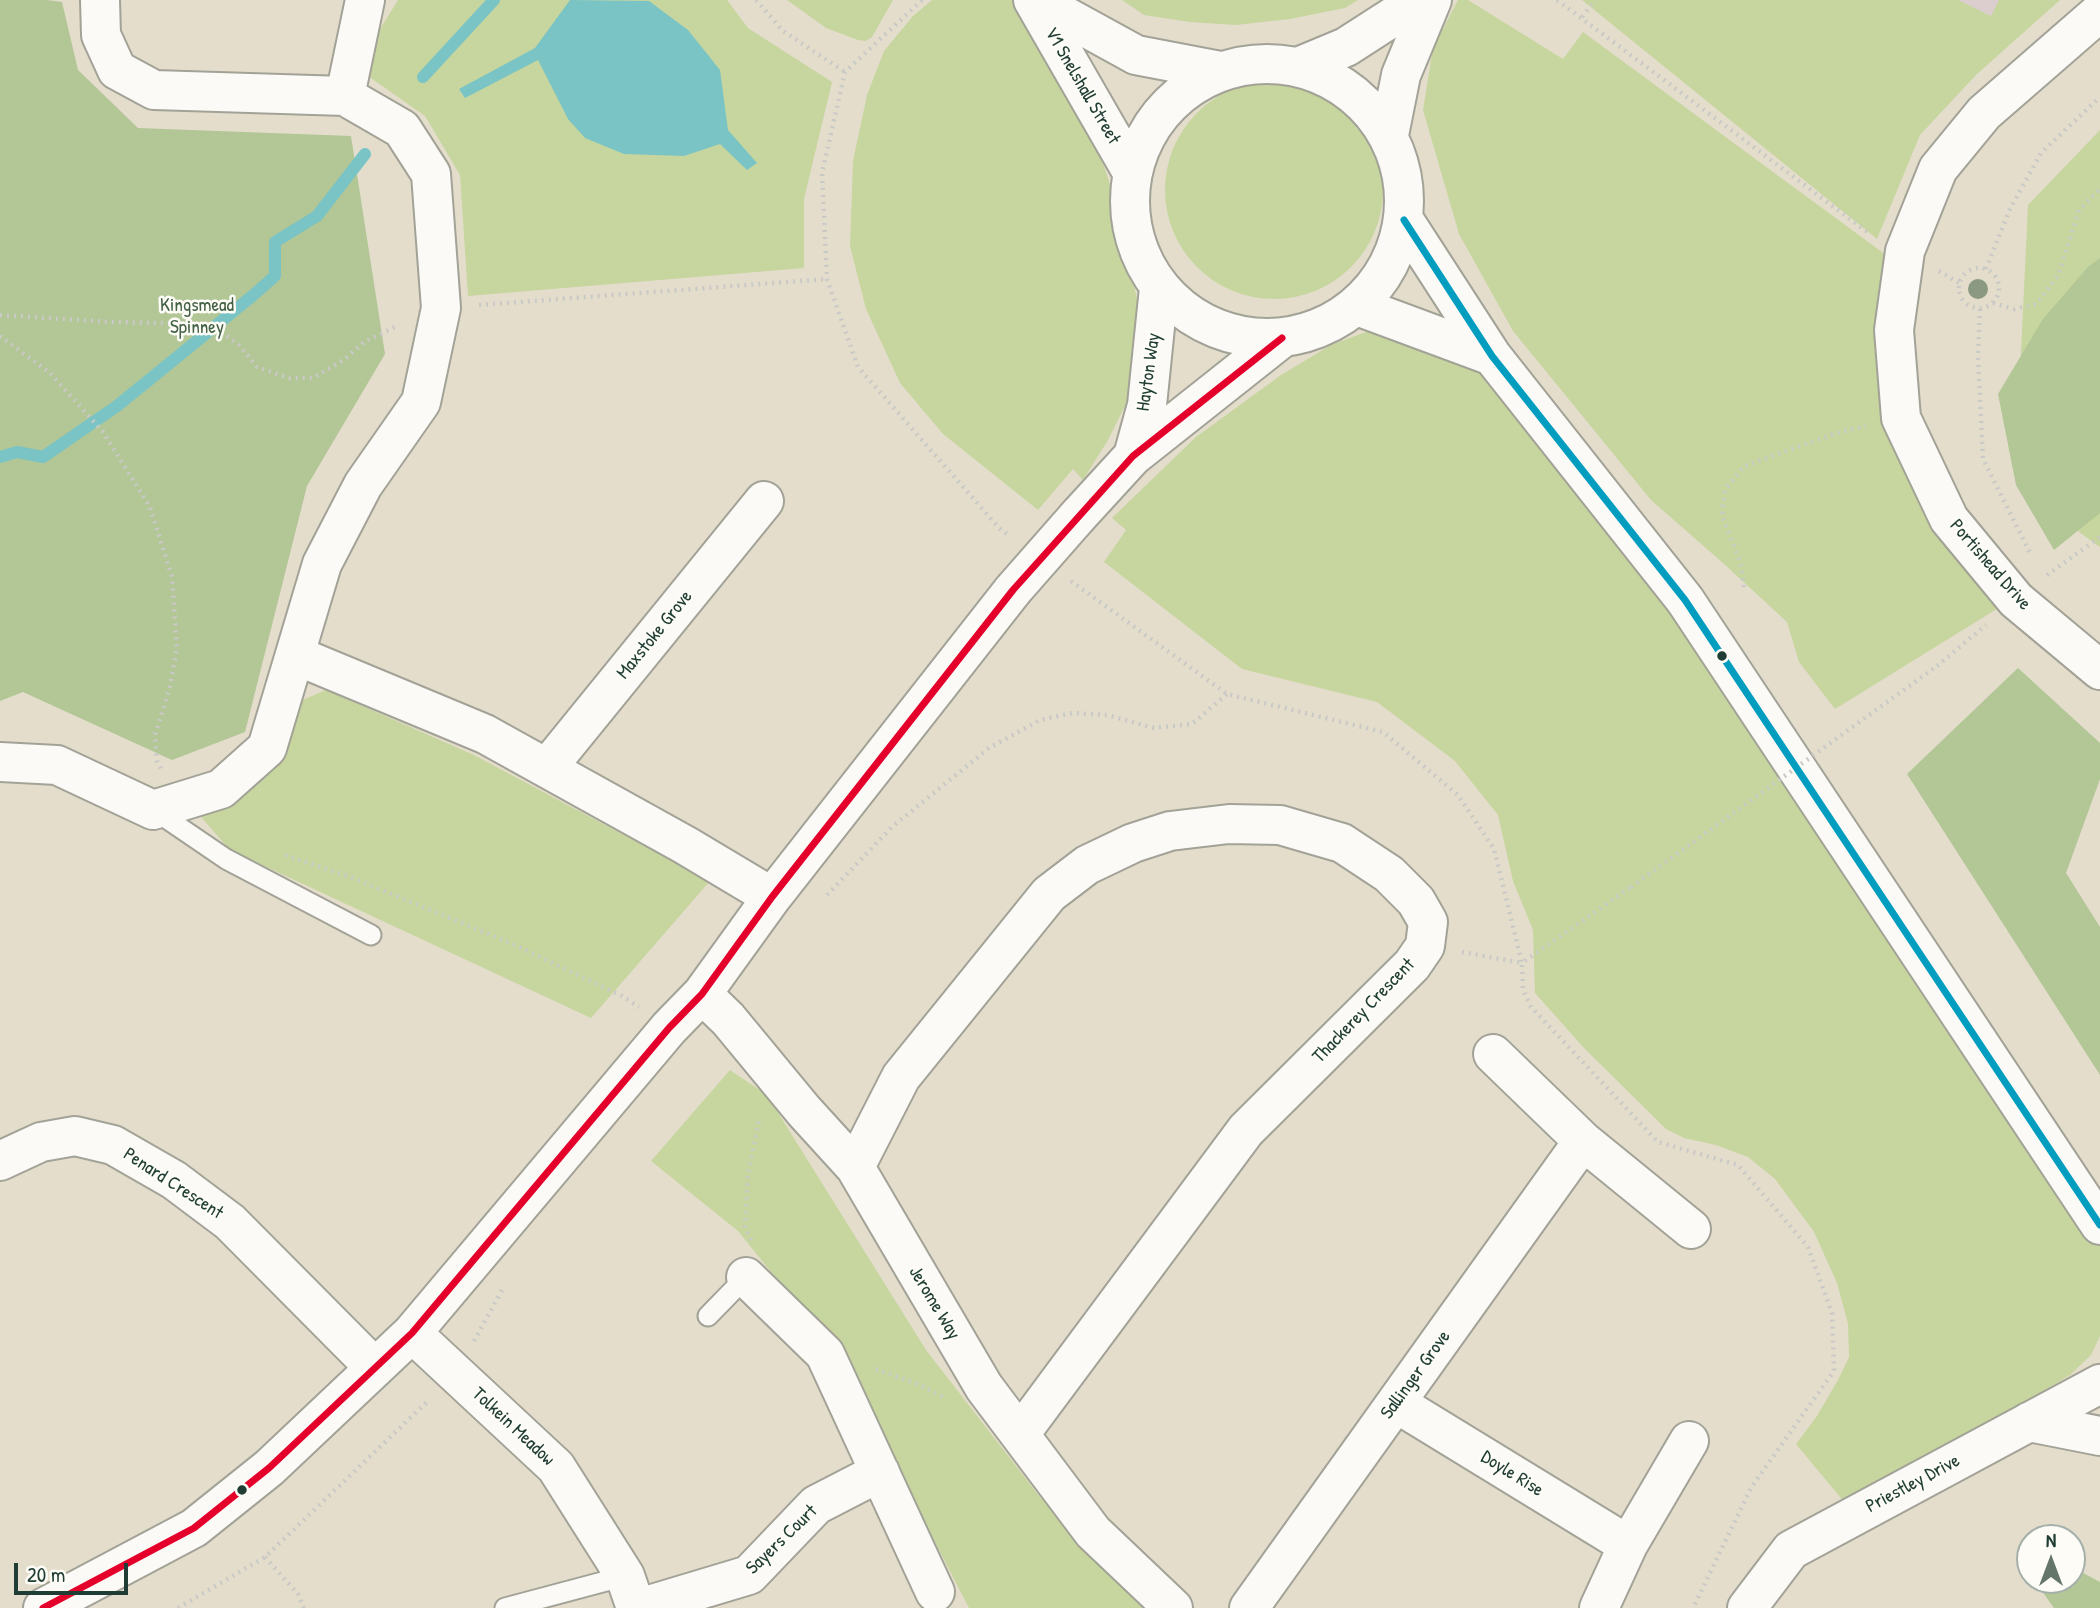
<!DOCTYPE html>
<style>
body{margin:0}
#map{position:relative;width:2100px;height:1608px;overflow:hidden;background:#e4ddcc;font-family:"Patrick Hand",sans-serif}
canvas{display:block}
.north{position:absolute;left:2016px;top:1524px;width:70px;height:70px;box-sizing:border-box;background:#fdfcf7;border:2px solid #a4b0a9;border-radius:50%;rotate:0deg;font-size:19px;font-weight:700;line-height:28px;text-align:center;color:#1f3d34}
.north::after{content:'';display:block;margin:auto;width:24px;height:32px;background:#647569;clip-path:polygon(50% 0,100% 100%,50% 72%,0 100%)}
.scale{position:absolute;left:14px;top:1563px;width:114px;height:32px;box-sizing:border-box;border:4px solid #1f3d34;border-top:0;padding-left:9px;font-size:21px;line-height:24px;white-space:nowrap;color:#1f3d34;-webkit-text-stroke:5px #fdfcf7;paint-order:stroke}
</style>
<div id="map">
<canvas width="2100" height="1608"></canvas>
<div class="north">N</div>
<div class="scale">20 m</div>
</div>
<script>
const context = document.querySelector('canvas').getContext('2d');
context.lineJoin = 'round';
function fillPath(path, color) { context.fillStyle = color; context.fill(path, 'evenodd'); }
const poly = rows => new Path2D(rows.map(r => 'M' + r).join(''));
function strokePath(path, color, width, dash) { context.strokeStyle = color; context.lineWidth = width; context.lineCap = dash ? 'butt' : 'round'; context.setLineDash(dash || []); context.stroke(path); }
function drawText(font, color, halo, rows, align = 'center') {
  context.font = font + ' "Patrick Hand",sans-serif'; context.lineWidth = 5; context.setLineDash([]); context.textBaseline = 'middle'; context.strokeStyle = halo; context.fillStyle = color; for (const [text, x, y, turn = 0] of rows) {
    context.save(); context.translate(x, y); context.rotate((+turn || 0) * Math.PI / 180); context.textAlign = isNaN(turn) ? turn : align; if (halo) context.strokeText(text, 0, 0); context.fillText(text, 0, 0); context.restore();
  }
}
const green = poly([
 [398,0,727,0,748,28,832,82,804,199,804,268,468,296,460,175,425,116,365,74,377,34],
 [787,0,893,0,872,37,866,41,858,40,826,28],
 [932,0,1024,0,1089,119,1118,210,1138,304,1136,384,1108,440,1083,480,1073,469,1038,510,943,434,900,383,866,309,850,246,853,161,867,95,884,51,913,16],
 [1122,0,1358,0,1345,8,1290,19,1236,25,1190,22,1144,15],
 [1458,0,1468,0,1563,59,1583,32,1890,258,1887,361,2000,607,1835,709,1799,662,1787,622,1723,563,1651,500,1513,331,1459,234,1423,110,1433,48],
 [1582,0,2060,0,1976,75,1920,135,1877,239],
 '1165 190a109 109 0 1 1 218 0a109 109 0 1 1-218 0Z',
 [2100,130,2100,547,2079,532,2020,373,2028,205],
 [1371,330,1456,354,1479,373,1524,420,1583,489,1814,807,1858,897,1881,931,1929,979,2100,1246,2100,1336,2091,1355,2070,1375,1987,1425,1845,1503,1796,1444,1817,1416,1839,1378,1849,1357,1848,1324,1837,1283,1814,1232,1775,1179,1748,1157,1716,1145,1684,1138,1666,1129,1584,1048,1535,993,1533,930,1513,881,1498,815,1455,761,1377,702,1242,669,1104,562,1126,530,1112,518,1196,437,1281,375,1331,345],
 [326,690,474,755,710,881,591,1018,230,850,186,800,279,710],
 [730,1070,767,1095,926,1350,1040,1497,1152,1608,969,1608,838,1355,738,1231,651,1161]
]);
const forest = poly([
 [0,0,47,0,62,2,78,70,138,128,351,136,385,354,307,486,245,732,172,760,23,692,0,701],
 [2100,258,2100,513,2054,550,2016,485,1998,394,2043,319,2088,267],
 [2018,668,2100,743,2100,779,2066,873,2100,927,2100,1075,1907,774],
 [2072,1567,2100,1582,2100,1608,2054,1608,2034,1580,2072,1580]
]);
const water = poly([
 [570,0,649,1,688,30,720,70,728,130,757,163,747,170,720,144,684,156,624,154,585,138,568,119,538,60,465,98,459,89,535,48]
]);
const stream = poly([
 [423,77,494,0],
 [0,457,17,452,43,457,117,406,251,297,275,276,275,242,317,216,365,154]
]);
const building = poly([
 [1958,0,1999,0,1991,16]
]);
const path = poly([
 [756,0,783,31,845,72],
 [922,0,845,72,822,173,827,279,858,367,999,528,1010,536],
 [1557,0,1870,234],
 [1582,17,1595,0],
 '1959 288a20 20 0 1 1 40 0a20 20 0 1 1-40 0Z',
 [1986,269,2010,209,2041,153,2100,97],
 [1939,271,1959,283],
 [1993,303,2014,309,2036,304,2058,276,2079,210,2100,189],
 [479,305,827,279],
 [1980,309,1978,356,1983,459,2030,553],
 [0,315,111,322,210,324,239,345,257,367,289,378,313,378,345,359,364,342,397,326],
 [0,336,50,373,103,432,150,507,172,577,177,648,169,690,155,735,157,761,161,769],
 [2047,575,2100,537],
 [1071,581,1227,694,1383,732,1458,795,1494,849,1522,963,1631,887],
 [1744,587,1740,561,1722,516,1725,490,1744,466,1840,432,1866,426],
 [1937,666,1986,625],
 [285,855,353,878,515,945,622,996,639,1007],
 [827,895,892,827,989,748,1040,720,1072,713,1107,715,1154,728,1192,724,1227,694],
 [1462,952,1522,963,1523,990,1531,1007,1658,1142,1738,1165,1808,1247,1832,1313,1834,1371,1752,1486,1693,1608],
 [751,1240,745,1227,748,1174,759,1120],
 [474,1341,502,1290],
 [876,1369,920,1385,945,1398],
 [265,1557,298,1594,304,1608],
 [178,1608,265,1557,429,1400]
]);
const service = poly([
 [154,810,226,859,371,935],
 [708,1316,746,1277],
 [505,1608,625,1576]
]);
const minor = poly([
 [2100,12,1984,113,1938,169,1905,251,1894,330,1901,418,1949,519,2016,600,2100,670],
 [345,96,365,0],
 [1133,456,1147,405,1159,288],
 [1078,516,1133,456,1282,338],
 [295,655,485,734,685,845,772,897],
 [0,762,57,765,153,810,221,789,267,748,322,564,363,485,421,402,441,308,431,174,402,129,345,96,154,90,117,70,101,35,100,0],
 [547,768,764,501],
 [702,994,728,1019,804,1111,855,1167,984,1387,1093,1532,1173,1608],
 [1493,1054,1583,1141],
 [0,1161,41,1142,75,1136,113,1145,174,1180,230,1222,375,1368],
 [855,1167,901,1077,1049,894,1087,865,1133,843,1170,831,1229,824,1280,825,1342,843,1389,874,1416,901,1428,922,1425,946,1412,965,1246,1130,1020,1434],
 [746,1277,825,1354,935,1592],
 [412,1333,556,1467,625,1576,636,1608],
 [1396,1403,1628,1545,1689,1441],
 [43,1608,194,1528,269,1468,412,1333,669,1028,702,994,772,897,1013,590],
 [639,1608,749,1575,816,1505,880,1472],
 [1249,1608,1583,1141,1691,1229],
 [1599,1608,1628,1545],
 [1747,1608,1791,1550,2100,1384]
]);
const tertiary = poly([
 [1033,0,1132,172],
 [1036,0,1136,55,1220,71],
 '1130 201a137 137 0 1 1 274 0a137 137 0 1 1-274 0Z',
 [1298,67,1346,47,1419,0],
 [1389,135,1401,75,1432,0],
 [1404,220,1492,356,1685,600,2100,1225],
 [1357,306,1492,356],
 [2029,1422,2100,1436]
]);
const pathBridge = poly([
 [1631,887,1937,666]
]);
const minorBridge = poly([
 [1013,590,1078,516]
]);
const bus1 = poly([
 [1404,220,1492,356,1685,600,2100,1225]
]);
const bus2 = poly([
 [43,1608,194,1528,269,1468,412,1333,669,1028,702,994,772,897,1013,590,1133,456,1282,338]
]);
const trees = [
 [1978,289]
];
const markers = [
 [1722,656,6,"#1f3d34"],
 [242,1490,6,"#1f3d34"]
];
const streetNames = [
 ["V1 Snelshall Street",1082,86,60],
 ["Hayton Way",1149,372,-82],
 ["Portishead Drive",1990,565,49],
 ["Maxstoke Grove",655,635,-51],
 ["Thackerey Crescent",1364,1011,-46],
 ["Penard Crescent",173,1184,33],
 ["Jerome Way",934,1303,59],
 ["Sallinger Grove",1416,1375,-54],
 ["Tolkein Meadow",513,1427,43],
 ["Doyle Rise",1512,1474,32],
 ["Priestley Drive",1913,1484,-28],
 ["Sayers Court",782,1540,-44]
];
const parkNames = [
 ["Kingsmead",197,306],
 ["Spinney",197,328]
];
fillPath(green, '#c6d69e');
fillPath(forest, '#b2c696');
fillPath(water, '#7ac4c6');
strokePath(stream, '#7ac4c6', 12);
fillPath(building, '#dccece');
strokePath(service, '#a2a297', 23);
strokePath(minor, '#a2a297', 42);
strokePath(tertiary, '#a2a297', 42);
strokePath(path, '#c9c9c5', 4.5, [2, 5]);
strokePath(service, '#fbfaf7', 19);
strokePath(minor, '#fbfaf7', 38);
strokePath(tertiary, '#fbfaf7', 38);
strokePath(minorBridge, '#a2a297', 42, []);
strokePath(pathBridge, '#c9c9c5', 4.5, [2, 5]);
strokePath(minorBridge, '#fbfaf7', 38);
strokePath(bus1, '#039ebf', 7);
strokePath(bus2, '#e4002b', 7);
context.fillStyle = '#8b9982';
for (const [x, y] of trees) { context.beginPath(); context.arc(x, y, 10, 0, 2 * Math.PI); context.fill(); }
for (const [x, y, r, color] of markers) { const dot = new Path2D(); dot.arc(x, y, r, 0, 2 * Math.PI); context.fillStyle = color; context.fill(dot); strokePath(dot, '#fdfcf7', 2.5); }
drawText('19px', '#1f3d34', '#fdfcf7', streetNames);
drawText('19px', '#436245', '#fdfcf7', parkNames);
</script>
